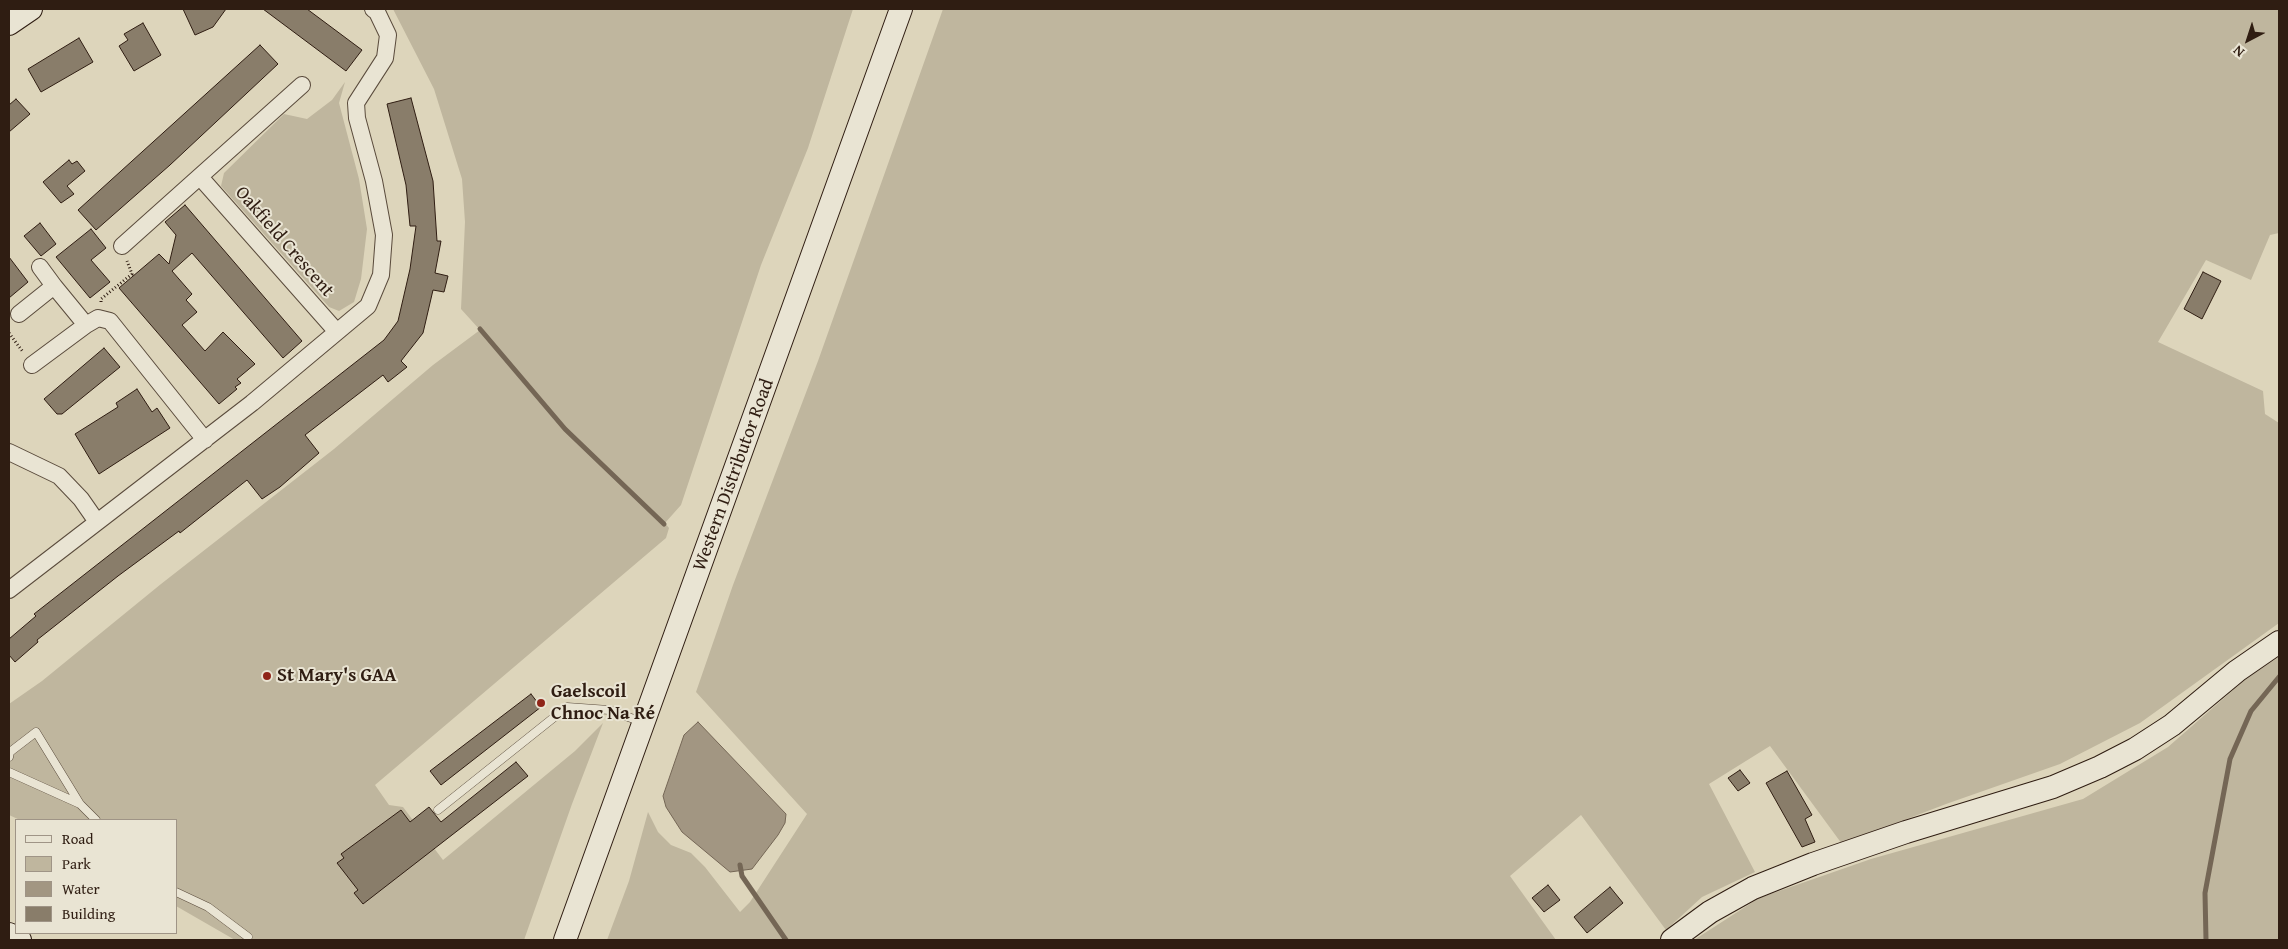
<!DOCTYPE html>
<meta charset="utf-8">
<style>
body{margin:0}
#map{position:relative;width:2288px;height:949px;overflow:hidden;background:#ddd5bb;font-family:"Gentium Book Plus",serif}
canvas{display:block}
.frame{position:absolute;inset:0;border:10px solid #2f1d12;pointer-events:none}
.legend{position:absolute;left:15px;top:819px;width:162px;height:115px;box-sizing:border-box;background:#e9e4d3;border:1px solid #9f9486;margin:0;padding:6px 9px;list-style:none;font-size:15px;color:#2f1d12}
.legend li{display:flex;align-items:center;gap:10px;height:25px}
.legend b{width:25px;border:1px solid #9f9486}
.north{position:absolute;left:2223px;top:15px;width:50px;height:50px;-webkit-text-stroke:4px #e9e4d3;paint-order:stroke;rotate:220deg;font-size:14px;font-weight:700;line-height:20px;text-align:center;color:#2f1d12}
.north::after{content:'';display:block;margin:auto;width:18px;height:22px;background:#2f1d12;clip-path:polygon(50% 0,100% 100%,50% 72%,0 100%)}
</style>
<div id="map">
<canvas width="2288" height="949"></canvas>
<div class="frame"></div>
<ul class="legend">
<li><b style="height:6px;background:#e9e4d3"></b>Road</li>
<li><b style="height:14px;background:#bfb69e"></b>Park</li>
<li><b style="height:14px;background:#a29682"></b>Water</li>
<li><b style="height:14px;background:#897d6a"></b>Building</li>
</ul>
<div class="north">N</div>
</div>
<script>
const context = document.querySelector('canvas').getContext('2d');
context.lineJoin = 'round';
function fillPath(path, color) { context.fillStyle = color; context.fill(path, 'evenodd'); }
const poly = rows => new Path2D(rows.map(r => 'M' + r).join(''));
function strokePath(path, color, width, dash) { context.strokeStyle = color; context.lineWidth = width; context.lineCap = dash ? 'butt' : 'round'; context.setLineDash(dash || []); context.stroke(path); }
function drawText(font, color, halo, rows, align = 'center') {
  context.font = font + ' "Gentium Book Plus",serif'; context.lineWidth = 4; context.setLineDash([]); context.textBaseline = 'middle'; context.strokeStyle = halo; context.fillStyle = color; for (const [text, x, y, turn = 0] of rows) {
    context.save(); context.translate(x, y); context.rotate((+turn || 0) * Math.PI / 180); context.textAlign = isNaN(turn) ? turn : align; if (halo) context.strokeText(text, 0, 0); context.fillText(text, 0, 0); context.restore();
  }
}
const green = poly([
 [393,9,853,9,808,148,761,265,681,505,665,523,669,528,666,538,375,785,389,805,403,807,443,860,575,751,603,723,572,804,524,940,235,940,176,906,176,820,20,820,9,815,9,704,42,681,161,584,334,449,433,365,480,330,461,309,465,222,462,179,434,89],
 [943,9,2279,9,2279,233,2270,235,2251,280,2206,260,2158,342,2263,391,2265,414,2279,423,2279,623,2140,723,2060,764,1946,804,1842,844,1770,746,1709,784,1755,872,1702,897,1666,930,1581,815,1510,876,1556,940,607,940,629,881,648,812,658,832,671,845,691,853,705,867,740,912,750,902,807,814,696,692,733,585,818,361],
 [345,82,339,103,359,179,367,229,361,279,354,302,339,311,329,307,221,186,224,173,284,114,307,119,332,100],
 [2279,657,2279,940,1694,940,1759,898,1871,859,2083,799,2168,747,2247,678]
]);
const water = poly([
 [698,722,786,814,785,823,778,835,752,869,730,872,682,832,666,807,663,796,684,735,698,722]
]);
const stream = poly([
 [480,329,565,429,664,524],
 [740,865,742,876,786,940],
 [2206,940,2205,893,2230,759,2251,711,2279,677]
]);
const building = poly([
 [183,9,226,9,213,27,195,35,183,9],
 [263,9,307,9,362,50,346,71,263,9],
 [143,23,161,55,134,71,119,46,128,40,124,34,143,23],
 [79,38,93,62,41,92,28,69,79,38],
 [260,45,278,64,170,165,96,230,78,210,260,45],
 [411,98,433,181,437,241,441,241,435,273,448,276,444,292,433,290,423,333,401,361,407,367,388,382,383,375,305,435,319,453,280,487,262,499,247,480,180,533,179,531,118,576,37,640,38,642,15,662,9,655,9,639,36,616,34,614,384,340,398,321,410,269,416,226,410,226,406,185,387,104,411,98],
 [16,99,30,114,9,132,9,105,16,99],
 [69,160,72,164,77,161,85,171,67,186,74,194,61,203,43,182,69,160],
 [185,205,302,341,283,358,192,253,172,271,192,294,186,300,197,312,182,325,205,351,223,332,255,364,237,379,241,383,235,387,237,389,219,404,119,288,159,254,169,264,176,235,165,222,185,205],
 [40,223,56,244,41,256,24,236,40,223],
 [91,229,106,248,91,260,110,282,90,298,56,257,91,229],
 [9,257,28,282,9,298,9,257],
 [2203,272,2221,281,2202,319,2184,309,2203,272],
 [104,348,120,367,62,414,57,414,44,399,104,348],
 [137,389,152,412,157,408,170,428,99,474,75,434,118,407,116,403,137,389],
 [531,694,541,707,441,785,430,771,531,694],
 [516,762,528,776,363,904,354,893,358,890,337,863,344,858,341,854,401,810,410,822,429,807,441,822,516,762],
 [1740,770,1750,783,1738,791,1728,778,1740,770],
 [1787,771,1812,815,1805,819,1815,842,1802,847,1766,783,1787,771],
 [1548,885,1560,900,1544,912,1532,898,1548,885],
 [1610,887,1623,903,1587,933,1574,917,1610,887]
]);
const path = poly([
 [101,302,101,299,132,274,127,261],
 [9,333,23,352]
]);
const lane = poly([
 [9,757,10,752,36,732,80,804,96,820],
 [9,772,80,804],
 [438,810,567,707,609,710,642,722],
 [176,892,208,907,248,937]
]);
const street = poly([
 [200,177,337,332],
 [122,246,302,85],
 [40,267,54,286],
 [19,314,54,286,86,325],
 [32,365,86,325,98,318,110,321,205,440],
 [9,452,59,476,81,499,97,522],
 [9,590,252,403,368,306,381,275,384,235,374,181,357,118,356,103,385,58,388,35,377,12,373,9]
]);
const secondary = poly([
 [9,24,31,9],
 [9,934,20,940],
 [565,940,901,9],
 [1672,940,1710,912,1753,888,1813,864,1906,832,2053,787,2100,767,2135,749,2172,725,2237,671,2279,642]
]);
const markers = [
 [267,676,5,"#8f2418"],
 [541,703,5,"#8f2418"]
];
const streetNames = [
 ["Oakfield Crescent",284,242,49],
 ["Western Distributor Road",734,475,-70]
];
const poiNames = [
 ["St Mary's GAA",277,676],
 ["Gaelscoil",551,692],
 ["Chnoc Na Ré",551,714]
];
fillPath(green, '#bfb69e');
fillPath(water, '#a29682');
strokePath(water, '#746655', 1);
strokePath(stream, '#746655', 5);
fillPath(building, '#897d6a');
strokePath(building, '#2f1d12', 1);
strokePath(lane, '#5a4b3c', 9);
strokePath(street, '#5a4b3c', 18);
strokePath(secondary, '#2f1d12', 24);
strokePath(path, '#2f1d12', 3, [1, 2.5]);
strokePath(lane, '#e9e4d3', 8);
strokePath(street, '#e9e4d3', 16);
strokePath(secondary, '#e9e4d3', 22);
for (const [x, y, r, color] of markers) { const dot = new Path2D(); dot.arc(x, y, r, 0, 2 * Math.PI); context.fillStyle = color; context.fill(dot); strokePath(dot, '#e9e4d3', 2); }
drawText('19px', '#2f1d12', '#e9e4d3', streetNames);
drawText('bold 19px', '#2f1d12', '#e9e4d3', poiNames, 'left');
</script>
